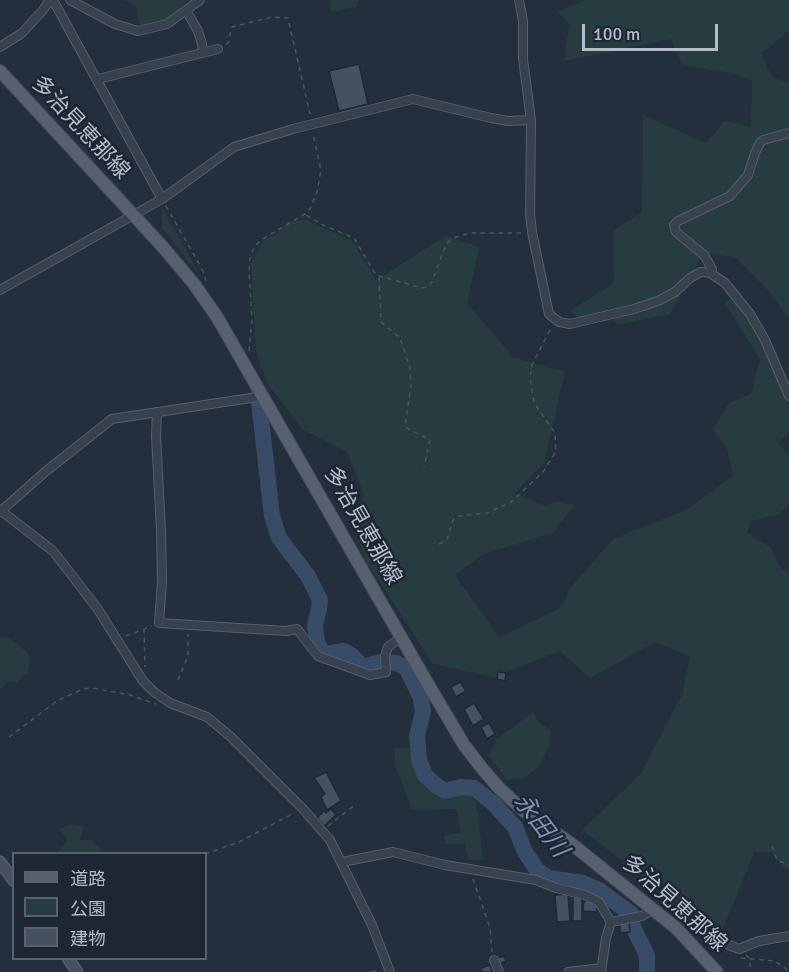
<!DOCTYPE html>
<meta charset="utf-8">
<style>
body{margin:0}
#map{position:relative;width:789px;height:972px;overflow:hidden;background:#242f3e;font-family:Signika,"Noto Sans JP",sans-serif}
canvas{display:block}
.legend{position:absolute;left:12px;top:852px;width:195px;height:108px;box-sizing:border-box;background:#1d2633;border:2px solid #59626f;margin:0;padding:8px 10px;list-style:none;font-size:18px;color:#b4bcc9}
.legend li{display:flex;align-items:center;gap:12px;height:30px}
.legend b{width:30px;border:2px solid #59626f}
.scale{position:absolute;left:582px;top:24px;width:136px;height:27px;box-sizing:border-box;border:3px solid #b4bcc9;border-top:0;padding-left:8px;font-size:18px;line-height:21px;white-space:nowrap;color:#b4bcc9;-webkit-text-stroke:4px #1d2633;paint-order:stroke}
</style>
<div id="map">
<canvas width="789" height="972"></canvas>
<ul class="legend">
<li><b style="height:8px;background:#56606e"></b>道路</li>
<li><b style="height:16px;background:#263c3f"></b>公園</li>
<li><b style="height:16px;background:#455162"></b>建物</li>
</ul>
<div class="scale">100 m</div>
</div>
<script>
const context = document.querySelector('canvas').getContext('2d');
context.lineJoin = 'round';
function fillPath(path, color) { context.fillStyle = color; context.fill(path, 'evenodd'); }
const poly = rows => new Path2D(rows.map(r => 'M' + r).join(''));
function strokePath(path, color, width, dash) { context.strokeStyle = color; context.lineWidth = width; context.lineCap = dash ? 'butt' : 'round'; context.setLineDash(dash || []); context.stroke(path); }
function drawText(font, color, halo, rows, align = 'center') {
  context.font = font + ' Signika,"Noto Sans JP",sans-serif'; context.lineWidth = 5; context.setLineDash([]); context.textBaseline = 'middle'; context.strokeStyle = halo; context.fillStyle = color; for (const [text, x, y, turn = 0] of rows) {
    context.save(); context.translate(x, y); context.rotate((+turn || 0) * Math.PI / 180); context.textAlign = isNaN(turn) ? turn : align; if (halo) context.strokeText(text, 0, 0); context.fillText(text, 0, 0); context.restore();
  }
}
const green = poly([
 [123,0,186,0,175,16,140,27,136,6],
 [331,0,359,0,356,7,333,12,330,8],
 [586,0,789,0,789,31,761,54,772,77,789,83,789,319,768,290,736,258,704,252,670,314,617,325,608,313,580,319,570,311,614,283,613,231,642,212,643,115,706,143,725,121,751,127,752,81,731,73,682,65,671,39,564,61,569,24,557,12],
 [162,208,192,260,201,277,162,228],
 [306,220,352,241,376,280,446,236,479,247,467,303,513,357,565,372,544,463,515,493,545,506,557,501,574,505,553,533,483,554,455,575,499,637,561,608,571,587,613,539,686,510,733,476,727,449,713,429,729,403,751,394,760,359,724,302,734,299,757,330,789,408,789,431,779,443,787,453,789,453,789,503,780,514,750,521,747,533,770,547,781,568,789,574,789,868,784,869,773,853,754,852,716,946,683,907,582,830,640,775,683,693,690,656,655,642,590,678,560,651,494,677,433,664,366,561,354,530,364,494,347,452,302,429,268,384,256,352,251,263,264,240,276,235,287,222],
 [0,637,9,638,27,652,30,661,28,673,17,683,8,681,0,689],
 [533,712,539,723,551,730,550,744,540,765,524,778,507,780,489,756,497,739],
 [394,748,413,748,421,777,432,788,446,796,473,794,478,813,483,860,469,860,465,844,445,844,444,836,461,832,457,809,412,810,396,768],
 [72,824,83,826,80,840,92,840,102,851,100,853,57,853,68,840,59,829]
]);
const river = poly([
 [259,401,272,516,279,538,308,576,320,600,319,609,315,625,317,642,321,650,325,654,344,651,351,655,361,665,366,666,381,662,397,663,407,669,421,698,423,712,417,735,419,760,425,775,437,786,445,791,461,787,474,788,493,803,515,827,525,852,537,870,548,878,583,883,599,890,630,913,632,915,632,925,647,955,647,972]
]);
const building = poly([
 [359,64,368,104,339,111,329,71,359,64],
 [498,672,506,673,505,681,497,679,498,672],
 [460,682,466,691,456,697,451,687,460,682],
 [474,703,484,719,473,726,464,709,474,703],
 [489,723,495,734,487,739,481,727,489,723],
 [326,772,341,801,327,810,321,797,325,794,314,778,326,772],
 [331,809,336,815,324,826,317,818,324,811,326,813,331,809],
 [568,894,570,921,557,922,555,895,568,894],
 [582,896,582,921,573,921,573,897,582,896],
 [584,901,597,902,597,912,583,911,584,901],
 [620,921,629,921,630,932,620,933,620,921],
 [504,956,506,961,499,964,497,958,504,956],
 [490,965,492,972,482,972,481,968,490,965]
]);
const path = poly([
 [226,44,228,43,232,27,272,17,288,18,310,114],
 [166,206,202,269,206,281],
 [306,215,323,225,354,238,376,275,422,288,427,287,432,282,443,252,448,242,456,237,471,233,523,233],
 [379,277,381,322,400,338,410,368,411,385,405,427,430,440,424,467],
 [249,351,252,320,249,271,250,259,254,247,261,240,305,214,310,209,317,192,321,170,313,134],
 [439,544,447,540,453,520,459,516,487,513,510,503,543,472,556,451,555,433,534,403,530,378,532,365,551,328],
 [144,629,145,667],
 [126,636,152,626],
 [178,680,188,656,188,634],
 [9,737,57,701,83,689,92,688,130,695,156,704],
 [328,826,355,805],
 [772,846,777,860,789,865],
 [205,854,239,842,294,813],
 [473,879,490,928,492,952],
 [746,955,749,958,751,972],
 [741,958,775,961,789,971],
 [371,972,379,970]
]);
const street = poly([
 [53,0,162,199],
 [70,0,115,24,138,31,167,24,200,0],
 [519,0,523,21,523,59,531,120,530,213,532,232,549,314,559,322,570,324,634,309,658,301,675,292,690,278,701,272,710,273,725,283,750,314,765,340,789,396],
 [186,10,198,31,202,44,203,52],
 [0,47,22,33,43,10,50,0],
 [98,79,218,49],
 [710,273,712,269,704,255,676,232,674,225,678,221,730,196,748,175,755,153,760,143,763,140,789,133],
 [0,290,162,199,234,147,293,129,413,99,491,118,508,121,531,120],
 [157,412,156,436,161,530,162,581,159,623,286,631,297,629,318,656,370,675,386,672,385,656,388,647,401,637],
 [0,510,53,551,97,608,143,681,154,692,170,703,207,717,231,737,303,809,330,840,372,925,390,972],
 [0,512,45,472,112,419,264,396],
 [342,862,393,852,445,865,536,880,556,888,585,895,599,902,611,922],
 [676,928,689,919,694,920,724,943,739,949,759,941,789,936],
 [494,960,499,972],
 [568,972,602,968],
 [601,972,606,938,611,922,642,916,652,910]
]);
const secondary = poly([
 [0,862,14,881],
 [68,958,77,972]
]);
const primary = poly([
 [0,71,162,246,194,284,217,317,425,679,464,745,481,767,499,788,523,810,573,845,676,928,717,972]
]);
const streetNames = [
 ["多治見恵那線",80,128,47],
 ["多治見恵那線",362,526,60],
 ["多治見恵那線",674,904,42]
];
const waterNames = [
 ["永田川",540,826,53]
];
fillPath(green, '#263c3f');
strokePath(river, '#394c67', 16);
fillPath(building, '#455162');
strokePath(building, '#1f2835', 1.5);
strokePath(street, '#565f6c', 10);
strokePath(secondary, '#565f6c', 13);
strokePath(primary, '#414a57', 14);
strokePath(path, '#44595c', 1.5, [4.5, 4.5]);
strokePath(street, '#38414e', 8);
strokePath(secondary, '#465061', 10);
strokePath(primary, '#56606e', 12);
drawText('22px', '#b4bcc9', '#1d2633', streetNames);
drawText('italic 24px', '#7c92b1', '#1d2633', waterNames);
</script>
